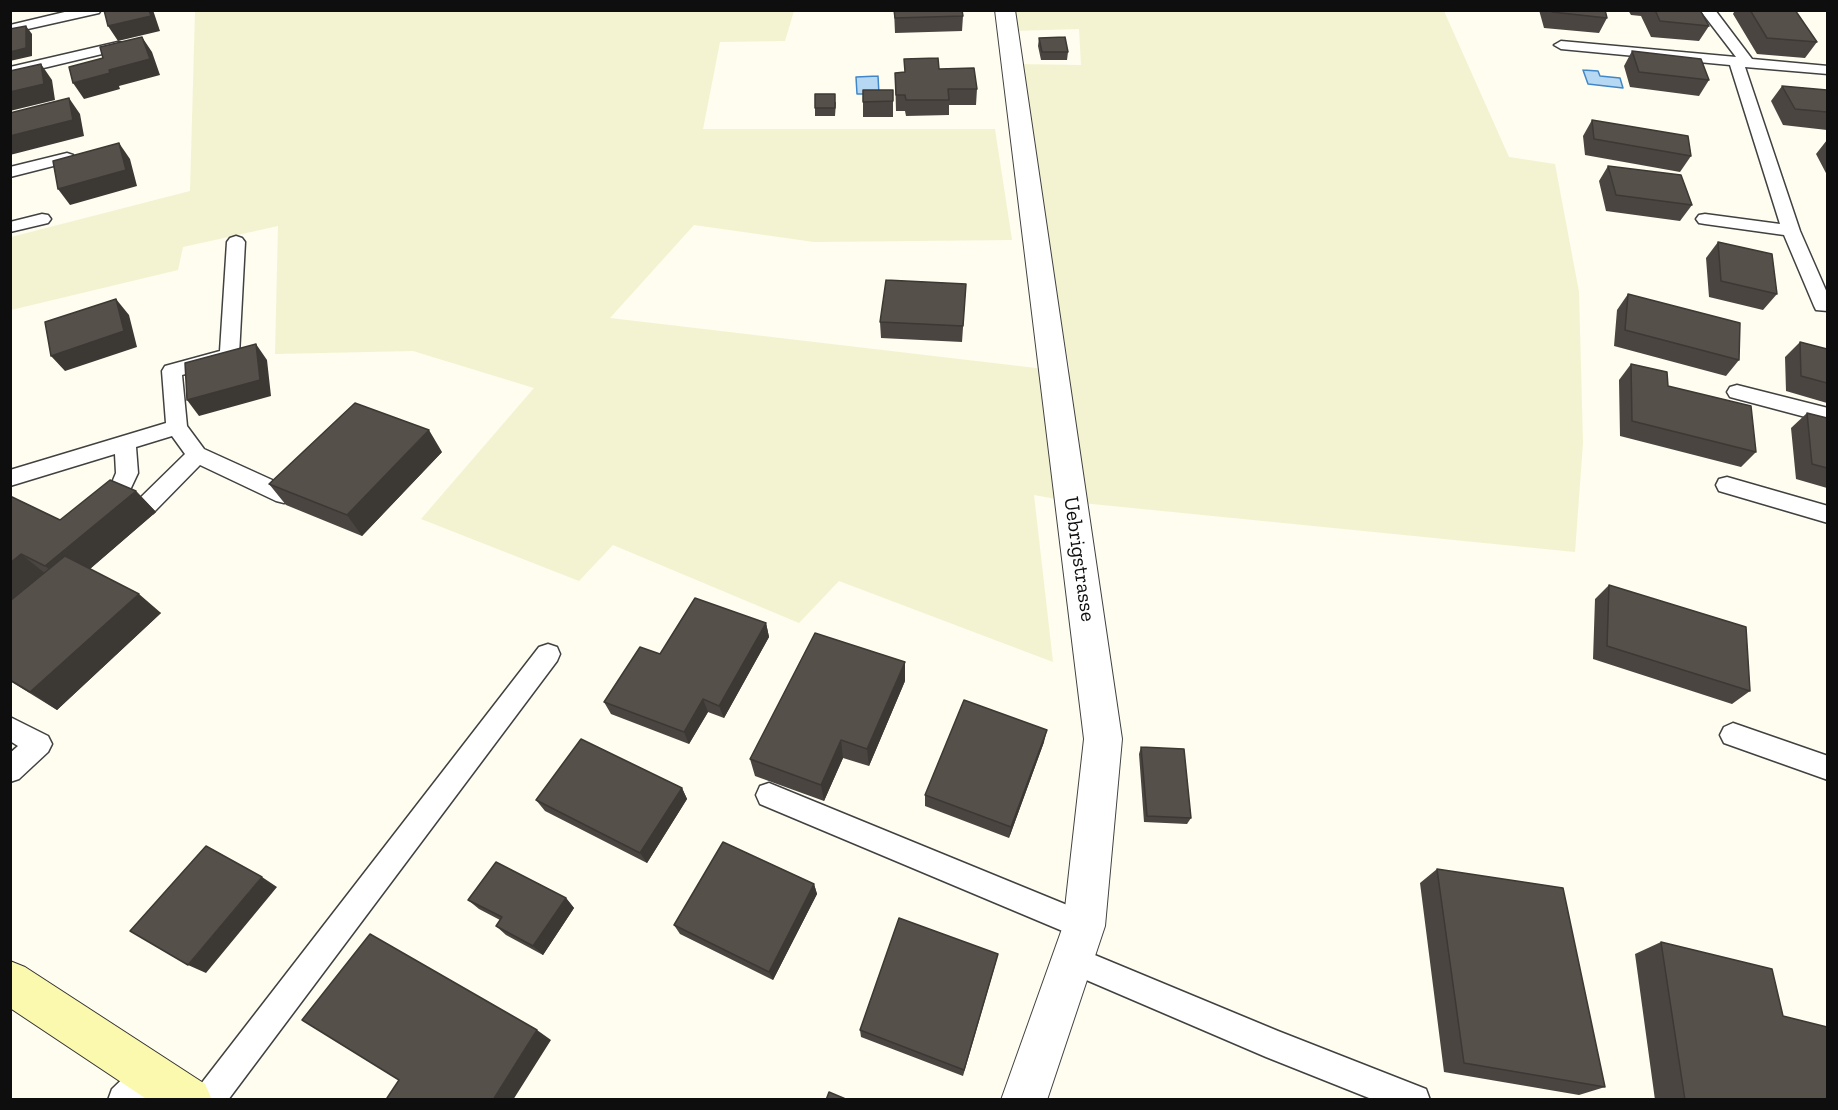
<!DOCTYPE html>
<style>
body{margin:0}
#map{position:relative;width:1838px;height:1110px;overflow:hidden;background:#fefdf0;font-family:"Zilla Slab",serif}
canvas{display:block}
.frame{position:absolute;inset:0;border:12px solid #0e0e0e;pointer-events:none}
</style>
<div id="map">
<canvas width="1838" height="1110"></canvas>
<div class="frame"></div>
</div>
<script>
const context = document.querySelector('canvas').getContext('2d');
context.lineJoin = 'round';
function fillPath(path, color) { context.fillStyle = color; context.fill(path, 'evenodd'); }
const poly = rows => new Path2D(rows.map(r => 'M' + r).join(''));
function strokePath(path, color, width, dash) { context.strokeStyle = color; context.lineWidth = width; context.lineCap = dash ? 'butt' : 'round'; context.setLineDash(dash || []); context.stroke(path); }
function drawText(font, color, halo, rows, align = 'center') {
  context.font = font + ' "Zilla Slab",serif'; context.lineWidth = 6; context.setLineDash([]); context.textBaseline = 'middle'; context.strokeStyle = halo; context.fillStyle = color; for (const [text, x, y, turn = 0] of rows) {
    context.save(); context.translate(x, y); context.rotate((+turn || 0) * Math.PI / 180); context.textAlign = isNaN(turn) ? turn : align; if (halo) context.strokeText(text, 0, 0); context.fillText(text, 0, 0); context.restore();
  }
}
const farmland = poly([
 [195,11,794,11,785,41,720,42,703,129,995,129,1012,240,814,242,694,225,610,318,1070,372,1016,64,1081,65,1079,29,1013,31,1010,11,1444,11,1509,157,1555,164,1579,292,1583,443,1575,552,1072,502,1034,495,1053,662,839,581,799,623,613,545,579,581,421,519,534,388,413,351,275,354,278,226,183,247,178,270,11,310,11,237,190,191]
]);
const water = poly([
 [1583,70,1598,71,1600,76,1620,78,1623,88,1588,84,1583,70],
 [878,76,879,94,857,94,856,77,878,76]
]);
const lane = poly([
 [73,10,101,10,99,13,10,33,10,25,73,10],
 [1700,10,1715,10,1752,59,1828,66,1828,74,1745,67,1800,231,1828,295,1828,311,1816,310,1814,306,1784,235,1705,224,1699,223,1696,219,1699,215,1705,214,1780,224,1730,65,1561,49,1554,45,1561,41,1736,57,1700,10],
 [118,42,123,43,125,46,123,49,10,76,10,67,118,42],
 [67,153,73,155,75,158,73,161,10,177,10,167,67,153],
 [42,214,48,215,51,219,48,223,10,232,10,222,42,214],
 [236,236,242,238,245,242,239,355,236,360,182,375,187,426,204,449,292,489,295,495,292,501,284,503,276,501,200,465,153,513,145,515,137,513,134,507,137,501,185,454,172,436,136,447,138,473,130,490,110,514,102,517,94,514,91,508,111,485,116,473,115,454,10,486,10,470,166,423,162,371,165,366,220,351,227,242,230,238,236,236],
 [1737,385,1828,408,1828,423,1730,397,1727,392,1730,387,1737,385],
 [1727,477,1828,506,1828,523,1719,491,1716,485,1719,479,1727,477],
 [548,644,557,647,560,654,557,661,228,1100,193,1100,197,1089,539,647,548,644],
 [10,717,48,736,52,744,48,752,19,779,10,782,10,753,18,746,10,741,10,717],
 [1733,723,1828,756,1828,780,1724,743,1720,735,1724,727,1733,723],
 [769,783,1094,916,1098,926,1094,936,1084,940,760,804,756,795,760,786,769,783],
 [1073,946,1278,1031,1426,1089,1430,1100,1374,1100,1266,1057,1063,970,1059,960,1063,950,1073,946],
 [151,1058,162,1062,166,1073,162,1084,146,1100,108,1100,112,1089,140,1062,151,1058]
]);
const street = poly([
 [995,10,1015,10,1122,739,1105,926,1047,1100,1001,1100,1063,926,1084,739,995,10]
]);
const secondary = poly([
 [10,961,25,967,205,1084,212,1100,148,1100,10,1008,10,961]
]);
const wall = poly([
 [894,10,962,10,963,16,962,31,895,33],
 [1539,10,1605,10,1607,18,1599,33,1544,28],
 [1628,10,1700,10,1709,26,1699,41,1651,37,1641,16,1631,15],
 [1735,10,1795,10,1817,42,1805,58,1757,54,1733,14],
 [1039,38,1068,52,1067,60,1041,60,1038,46],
 [1632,51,1709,80,1699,96,1630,87,1624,66],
 [939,69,977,89,976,105,949,105,949,115,906,116,905,111,896,111,895,73],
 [1782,86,1827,90,1827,130,1783,125,1771,101],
 [893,90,893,117,863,117,863,102],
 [836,102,835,116,815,116,815,108],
 [1592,120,1691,156,1680,172,1585,155,1583,136],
 [1827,140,1827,175,1816,154],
 [1608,166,1692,205,1680,221,1606,211,1599,181],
 [1718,242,1777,294,1763,310,1709,297,1706,258],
 [966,284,962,342,881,338,880,322],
 [1628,294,1739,360,1726,376,1614,346,1617,310],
 [1800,342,1827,349,1827,403,1786,391,1785,357],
 [1631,364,1668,386,1756,452,1741,467,1620,436,1619,380],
 [1807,413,1827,418,1827,488,1796,479,1791,428],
 [442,452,362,536,286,505,269,484],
 [136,491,156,512,90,569,161,613,57,710,10,681,10,496,60,520],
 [1609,585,1750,691,1732,704,1593,659,1595,599],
 [766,623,769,637,724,718,708,712,689,744,611,714,604,702,660,654],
 [905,681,869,766,843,758,824,801,755,776,750,759],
 [1044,742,1009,838,925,806,925,795],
 [1141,747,1191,818,1187,824,1144,822,1139,754],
 [682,788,687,799,647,863,545,811,536,800],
 [1437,869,1605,1087,1579,1095,1444,1072,1420,883],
 [814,884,817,894,773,980,680,934,674,925],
 [566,898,574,908,543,955,506,935,496,926,500,920,479,909,468,900],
 [1661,942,1783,1016,1827,1100,1655,1100,1635,954],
 [996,962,963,1076,861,1037,860,1030]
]);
const shadedWall = poly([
 [149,10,153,10,160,31,118,41,108,26],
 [26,26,32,34,32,56,10,61,10,52],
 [142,37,152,52,160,75,119,86,120,89,84,99,73,83],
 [41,64,52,80,55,100,10,111,10,92],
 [69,98,80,114,84,136,10,155,10,136],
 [119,143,130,159,137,186,70,205,58,189],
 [116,299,129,315,137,347,65,371,51,356],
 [256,344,267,360,271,396,199,416,187,400],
 [429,430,442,452,362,536,347,515],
 [136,491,156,512,70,586,45,566],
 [21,554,46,574,10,604,10,563],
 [139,594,161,613,57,710,30,692],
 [766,623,769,637,724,718,719,706],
 [905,662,905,681,869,766,867,749],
 [703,699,708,712,689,744,684,732],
 [1047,730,1044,742,1009,838,1011,827],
 [841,740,843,758,824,801,821,785],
 [682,788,687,799,647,863,640,853],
 [262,877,277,887,206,973,188,965],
 [814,884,817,894,773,980,769,972],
 [566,898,574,908,543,955,533,946],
 [537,1030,551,1040,513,1100,493,1100]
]);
const building = poly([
 [104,10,149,10,151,16,108,26,104,10],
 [894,10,962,10,963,16,895,18,894,10],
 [1551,10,1605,10,1607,18,1552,12,1551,10],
 [1655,10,1700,10,1709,26,1660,21,1655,10],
 [1750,10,1795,10,1817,42,1767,38,1750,10],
 [26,26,26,48,10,52,10,29,26,26],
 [142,37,150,59,109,70,110,73,73,83,69,67,103,58,100,47,142,37],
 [1065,37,1068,52,1042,52,1039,38,1065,37],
 [1632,51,1701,59,1709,80,1639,72,1632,51],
 [938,58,939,69,974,68,977,89,948,89,949,100,906,100,905,95,896,95,895,73,905,72,904,59,938,58],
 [41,64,44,84,10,92,10,71,41,64],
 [1782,86,1827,90,1827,112,1795,109,1782,86],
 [863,90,893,90,893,101,863,102,863,90],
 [815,94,835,94,835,108,815,108,815,94],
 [69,98,73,120,10,136,10,113,69,98],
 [1592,120,1688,136,1691,156,1594,139,1592,120],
 [119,143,126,170,58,189,53,161,119,143],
 [1608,166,1681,175,1692,205,1616,195,1608,166],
 [1718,242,1772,254,1777,294,1721,281,1718,242],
 [886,280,966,284,963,326,880,322,886,280],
 [1628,294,1740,323,1739,360,1625,330,1628,294],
 [116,299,124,331,51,356,45,322,116,299],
 [1800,342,1827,349,1827,383,1801,376,1800,342],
 [256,344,260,380,187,400,185,363,256,344],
 [1631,364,1667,372,1668,386,1751,406,1756,452,1632,421,1631,364],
 [355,403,429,430,347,515,269,484,355,403],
 [1807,413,1827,418,1827,468,1812,464,1807,413],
 [110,480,136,491,45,566,21,554,10,563,10,496,60,520,110,480],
 [65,556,139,594,30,692,10,680,10,601,65,556],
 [1609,585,1746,627,1750,691,1607,646,1609,585],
 [695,598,766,623,719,706,703,699,684,732,604,702,640,647,660,654,695,598],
 [815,633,905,662,867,749,841,740,821,785,750,759,815,633],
 [964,700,1047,730,1011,827,925,795,964,700],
 [581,739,682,788,640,853,536,800,581,739],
 [1141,747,1184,749,1191,818,1147,816,1141,747],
 [723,842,814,884,769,972,674,925,723,842],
 [206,846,262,877,188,965,130,931,206,846],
 [496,862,566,898,533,946,496,926,502,917,468,900,496,862],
 [1437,869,1563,888,1605,1087,1464,1063,1437,869],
 [899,918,998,954,964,1070,860,1030,899,918],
 [370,934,537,1030,493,1100,390,1100,387,1098,399,1080,302,1020,370,934],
 [1661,942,1772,969,1783,1016,1827,1027,1827,1100,1685,1100,1661,942],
 [829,1092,848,1100,826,1100,829,1092]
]);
const streetNames = [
 ["Uebrigstrasse",1079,559,82]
];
fillPath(farmland, '#f3f3d1');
fillPath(water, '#b7d8f3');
strokePath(water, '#4187c7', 1.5);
strokePath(lane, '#414141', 3);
strokePath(street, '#414141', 2);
strokePath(secondary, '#303030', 2);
fillPath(lane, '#fff');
fillPath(street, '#fff');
fillPath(secondary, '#fbf9ae');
fillPath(wall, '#4a4540');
fillPath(shadedWall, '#3c3834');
fillPath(building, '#56504b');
strokePath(building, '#3c3834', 1.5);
drawText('21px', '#0e0e0e', '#fff', streetNames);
</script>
